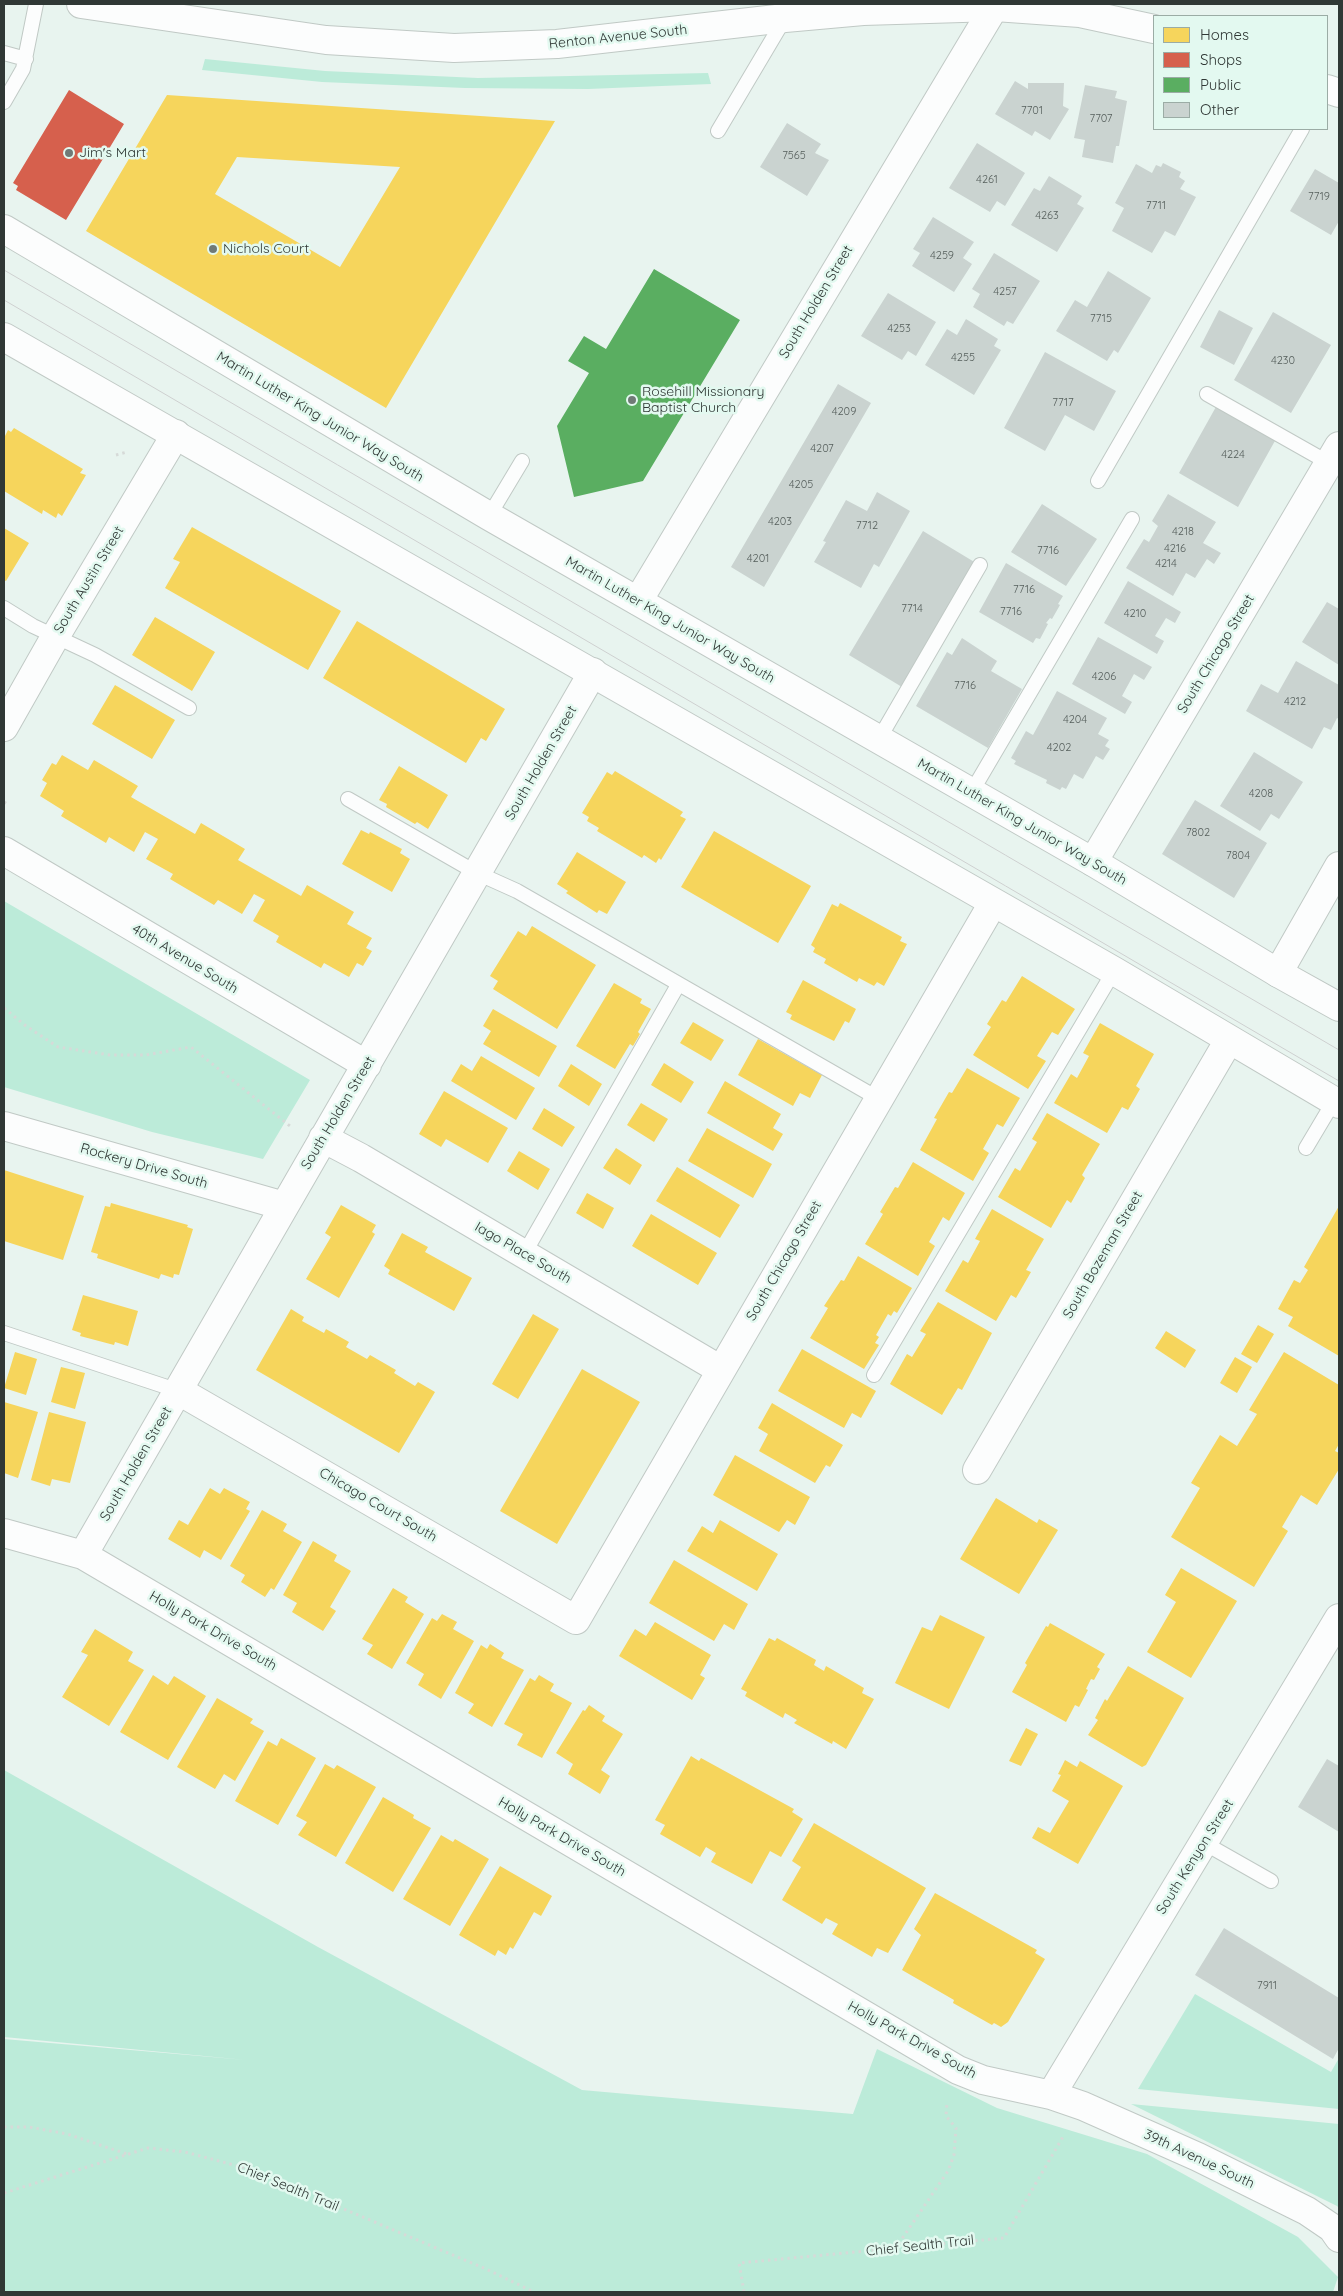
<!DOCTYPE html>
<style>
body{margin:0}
#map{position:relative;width:1343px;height:2296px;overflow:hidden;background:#e8f4ef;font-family:Quicksand,sans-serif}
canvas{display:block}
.frame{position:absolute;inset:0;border:5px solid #303835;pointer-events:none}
.legend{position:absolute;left:1153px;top:15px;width:175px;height:115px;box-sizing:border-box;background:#e3f9f0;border:1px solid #9baca5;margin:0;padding:6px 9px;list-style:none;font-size:15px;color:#303835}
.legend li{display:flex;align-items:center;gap:10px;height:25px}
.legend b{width:25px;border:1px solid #9baca5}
</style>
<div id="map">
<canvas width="1343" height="2296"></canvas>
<div class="frame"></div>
<ul class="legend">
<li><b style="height:14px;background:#f6d55c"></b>Homes</li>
<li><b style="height:14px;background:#d6604d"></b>Shops</li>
<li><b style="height:14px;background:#5aae61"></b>Public</li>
<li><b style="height:14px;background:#cad3d0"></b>Other</li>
</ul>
</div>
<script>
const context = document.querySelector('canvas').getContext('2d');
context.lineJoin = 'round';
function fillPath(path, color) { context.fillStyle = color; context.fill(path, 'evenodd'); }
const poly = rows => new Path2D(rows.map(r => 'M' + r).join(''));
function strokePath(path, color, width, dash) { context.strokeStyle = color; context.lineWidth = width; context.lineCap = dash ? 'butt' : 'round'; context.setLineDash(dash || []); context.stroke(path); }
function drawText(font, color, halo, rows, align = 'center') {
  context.font = font + ' Quicksand,sans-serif'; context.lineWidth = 5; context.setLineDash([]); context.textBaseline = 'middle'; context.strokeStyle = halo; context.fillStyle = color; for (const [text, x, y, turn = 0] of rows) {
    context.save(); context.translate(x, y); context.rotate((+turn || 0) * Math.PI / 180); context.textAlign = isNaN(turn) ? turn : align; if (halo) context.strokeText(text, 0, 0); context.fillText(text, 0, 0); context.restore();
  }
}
const green = poly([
 [205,59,325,71,478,78,708,73,711,84,588,89,465,88,322,82,202,70],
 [4,901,310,1080,263,1159,152,1132,4,1087],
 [4,1770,318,1947,582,2090,853,2114,877,2049,997,2108,1147,2154,1298,2237,1338,2277,1333,2292,4,2292,4,2039,246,2060,4,2037],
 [1195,1994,1331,2072,1339,2058,1339,2109,1138,2089],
 [1131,2104,1339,2124,1339,2208,1337,2206]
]);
const homes = poly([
 [167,95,555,121,386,408,86,231],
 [237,157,400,167,340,267,215,194],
 [14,428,83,469,80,473,86,475,62,516,58,513,56,518,43,510,42,514,4,491,4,438,8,430,11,432],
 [192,527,341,611,308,670,165,588,180,562,173,559],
 [4,528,29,543,6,581,4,580],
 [155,617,215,652,192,691,132,655],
 [357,621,505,709,486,741,481,738,466,763,323,678],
 [115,685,175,720,152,759,92,724],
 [62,755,88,770,94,760,138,786,131,797,195,834,201,823,245,849,238,860,301,896,307,885,354,912,347,924,372,938,366,948,372,951,363,966,357,963,349,977,324,963,321,968,276,942,279,936,253,921,265,900,254,894,242,914,218,900,214,905,170,879,173,874,146,859,158,839,145,832,134,852,109,837,106,843,61,816,64,811,40,796,47,783,42,780,52,763,56,765],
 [399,766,448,795,428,829,417,822,415,824,386,807,387,804,379,800],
 [615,771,683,812,680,816,686,819,661,860,659,858,656,863,644,855,642,858,597,831,599,828,587,821,589,817,582,813,607,772,612,775],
 [361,830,369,834,370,832,402,849,400,853,410,859,392,892,342,864],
 [714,831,811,886,778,943,681,887],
 [577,852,626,882,607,914,599,910,597,913,566,893,568,891,557,884],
 [840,903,902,937,900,941,907,944,884,986,877,982,874,986,859,978,857,982,824,963,826,959,813,952,815,948,811,945,832,904,838,907],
 [532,926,596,965,557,1029,493,989,498,981,490,976,518,931,526,936],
 [1022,976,1075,1009,1058,1035,1052,1032,1037,1056,1046,1061,1028,1089,973,1055,991,1027,987,1024,1002,1000,1006,1002],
 [803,980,856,1009,849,1023,845,1021,834,1041,790,1019,792,1015,786,1012],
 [614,983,642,999,640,1003,651,1009,638,1032,640,1034,633,1046,630,1044,615,1069,576,1046],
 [493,1009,557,1046,539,1077,483,1044,491,1031,483,1026],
 [693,1022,724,1040,711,1061,680,1043],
 [1100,1023,1154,1054,1136,1086,1140,1089,1128,1110,1122,1107,1107,1133,1054,1103,1071,1074,1077,1078,1089,1056,1083,1053],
 [758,1039,822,1075,810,1098,800,1093,793,1106,738,1075],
 [481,1056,535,1088,516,1120,451,1081,461,1064,472,1071],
 [664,1063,694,1082,681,1103,651,1085],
 [571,1064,602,1084,589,1106,558,1086],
 [967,1068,1020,1098,1003,1127,997,1124,983,1149,989,1153,973,1181,920,1150,937,1119,934,1118,949,1092,952,1093],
 [725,1081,781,1114,773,1128,783,1134,773,1151,707,1113],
 [444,1091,508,1128,488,1163,446,1139,441,1147,419,1134],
 [641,1103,668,1119,654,1142,627,1125],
 [544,1108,575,1127,562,1147,532,1129],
 [1047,1113,1100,1144,1082,1175,1085,1178,1071,1203,1067,1200,1051,1228,998,1197,1015,1168,1020,1171,1037,1142,1032,1139],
 [707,1128,772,1164,753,1198,688,1161],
 [616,1148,642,1165,630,1185,603,1168],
 [519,1151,550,1169,538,1190,507,1171],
 [913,1162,965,1193,949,1221,943,1217,929,1242,935,1246,918,1276,865,1244,883,1214,880,1212,895,1187,898,1188],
 [677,1167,740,1205,720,1238,656,1201],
 [4,1170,84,1196,63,1260,4,1241],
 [587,1193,614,1208,603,1229,576,1213],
 [111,1203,188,1225,187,1227,193,1229,179,1275,174,1274,173,1278,161,1274,159,1279,97,1258,98,1254,91,1252,105,1206,110,1207],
 [341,1205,376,1225,372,1232,375,1234,339,1298,306,1279,331,1237,325,1233],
 [1339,1206,1339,1356,1288,1326,1293,1317,1278,1309,1294,1280,1300,1283,1308,1270,1304,1267],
 [992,1209,1044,1239,1026,1270,1031,1272,1016,1298,1011,1295,996,1321,945,1291,963,1260,968,1263,980,1241,975,1239],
 [651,1214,717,1253,698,1285,632,1246],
 [402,1233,428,1247,425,1252,472,1278,454,1311,388,1274,390,1270,384,1266],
 [858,1256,912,1288,897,1313,894,1311,891,1316,888,1314,876,1335,879,1337,875,1343,879,1345,864,1369,810,1338,828,1308,824,1306,841,1280,844,1281],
 [83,1295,138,1311,128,1346,115,1342,114,1345,80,1336,81,1333,72,1330],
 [938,1302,992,1333,962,1390,958,1388,942,1415,890,1384,907,1354,912,1357,926,1334,920,1331],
 [291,1309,304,1317,302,1321,324,1333,326,1329,349,1342,346,1347,367,1359,370,1355,396,1370,394,1373,415,1386,418,1382,435,1392,399,1453,256,1370],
 [533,1314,559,1329,518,1399,492,1384],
 [1258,1325,1274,1334,1257,1363,1241,1354],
 [1166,1331,1196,1350,1185,1368,1155,1348],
 [802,1349,876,1391,861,1418,852,1413,844,1428,778,1391],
 [15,1352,37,1359,26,1395,4,1388],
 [1284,1352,1339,1385,1339,1444,1335,1451,1339,1453,1339,1469,1317,1505,1301,1495,1282,1527,1288,1531,1254,1587,1171,1537,1200,1488,1191,1483,1220,1435,1237,1446,1257,1414,1249,1410],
 [1235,1357,1252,1367,1237,1393,1220,1383],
 [61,1367,85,1373,75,1409,51,1402],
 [582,1369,640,1402,557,1544,500,1511],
 [4,1402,38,1412,18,1478,4,1473],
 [772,1403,843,1445,830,1467,826,1465,815,1483,759,1451,768,1434,758,1428],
 [49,1412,86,1422,70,1483,52,1479,50,1486,31,1480],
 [735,1455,810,1497,795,1525,787,1520,779,1532,713,1495],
 [210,1488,220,1494,224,1488,250,1502,246,1509,250,1511,221,1560,204,1550,200,1558,168,1539,179,1520,188,1525],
 [996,1498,1037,1523,1039,1519,1058,1530,1019,1594,960,1559],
 [262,1510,287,1524,283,1531,302,1542,274,1590,271,1588,265,1597,241,1582,245,1575,230,1566],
 [720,1520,778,1554,757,1591,687,1551,702,1526,713,1533],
 [313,1541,337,1555,334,1561,351,1571,330,1607,336,1611,323,1631,292,1612,297,1603,283,1595],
 [674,1560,748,1604,734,1630,724,1624,714,1641,649,1603],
 [1181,1568,1237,1601,1191,1678,1147,1652,1176,1602,1165,1595],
 [393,1588,408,1597,405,1602,424,1614,392,1669,367,1654,373,1645,362,1639],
 [442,1614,457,1622,453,1629,474,1641,441,1699,418,1685,424,1674,406,1663,432,1618,437,1621],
 [940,1615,985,1637,949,1709,895,1683,922,1627,932,1631],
 [655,1622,711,1655,700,1675,705,1678,692,1700,619,1656,635,1629,646,1636],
 [1050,1623,1105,1654,1097,1667,1100,1669,1094,1680,1091,1679,1086,1689,1088,1690,1079,1707,1075,1705,1066,1722,1012,1692,1027,1665,1025,1663,1046,1626,1048,1627],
 [95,1629,133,1652,128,1661,144,1670,109,1726,62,1697,88,1655,81,1652],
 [769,1638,775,1641,777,1638,816,1660,814,1665,824,1671,826,1666,864,1688,862,1693,874,1699,846,1749,833,1741,832,1744,794,1723,797,1720,785,1713,783,1718,745,1696,747,1692,741,1689],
 [490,1644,504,1653,501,1658,524,1670,492,1727,468,1713,474,1704,455,1693,481,1645,487,1649],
 [1128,1666,1184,1698,1146,1765,1142,1767,1088,1735,1098,1720,1095,1718,1105,1699,1107,1701],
 [153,1675,168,1685,174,1676,206,1696,168,1760,120,1732],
 [539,1675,554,1684,550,1691,572,1703,542,1758,517,1745,523,1734,504,1724,530,1678,535,1681],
 [217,1698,253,1719,250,1723,264,1731,235,1781,224,1774,215,1789,177,1767],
 [589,1705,605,1716,602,1721,623,1734,601,1770,610,1776,600,1794,568,1774,573,1764,556,1753,583,1710,585,1711],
 [1026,1728,1038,1734,1021,1766,1009,1761],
 [281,1738,316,1758,278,1825,235,1801,268,1741,277,1746],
 [691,1756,699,1761,701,1758,794,1809,792,1812,803,1819,781,1857,770,1851,752,1884,711,1862,716,1853,706,1847,700,1857,660,1834,665,1825,655,1820],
 [1065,1760,1077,1767,1080,1761,1123,1786,1078,1864,1032,1838,1038,1827,1050,1833,1069,1801,1052,1791,1061,1775,1058,1774],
 [325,1764,334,1769,337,1765,376,1787,336,1857,298,1835,307,1822,296,1816],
 [383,1797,414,1815,413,1818,431,1828,393,1892,345,1863],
 [814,1823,926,1888,888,1953,877,1948,872,1957,832,1934,838,1924,826,1918,822,1924,782,1900,801,1867,792,1861],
 [441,1835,453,1842,455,1839,489,1859,450,1926,403,1899],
 [500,1866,552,1896,541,1916,534,1912,513,1949,510,1947,506,1955,498,1950,495,1956,459,1935],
 [935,1893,1037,1950,1035,1953,1045,1959,1008,2022,1001,2027,994,2023,992,2025,953,2003,954,2000,902,1970,921,1935,914,1929]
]);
const shops = poly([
 [69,90,124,124,66,220,16,190,18,186,13,183]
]);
const public = poly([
 [654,269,740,320,643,481,574,497,557,426,589,373,568,361,584,336,606,349]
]);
const building = poly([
 [1015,81,1028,89,1028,83,1064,83,1063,106,1069,109,1050,140,1035,131,1032,136,995,114],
 [1085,85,1117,91,1115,98,1127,101,1119,146,1116,146,1113,163,1082,157,1085,140,1074,138],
 [787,123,821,144,815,153,829,160,807,196,760,167],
 [977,143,1025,173,1005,206,997,201,990,212,949,188],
 [1163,163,1181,172,1179,177,1185,181,1180,189,1196,197,1175,236,1165,231,1152,253,1112,231,1124,208,1115,203,1136,164,1152,173,1156,165,1161,167],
 [1315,169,1339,183,1339,221,1331,235,1290,211],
 [1049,176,1082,196,1077,204,1084,208,1057,252,1011,225,1034,188,1040,191],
 [933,217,974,242,963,258,972,264,954,292,912,266,920,253,913,249],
 [994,253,1040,281,1013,324,1007,321,1004,326,973,307,980,294,972,289],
 [1108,271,1151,298,1118,353,1114,350,1107,361,1056,331,1075,300,1087,307],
 [888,293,936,322,916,356,908,351,902,360,861,336],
 [1219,310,1253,328,1234,365,1200,347],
 [1273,312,1331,345,1291,413,1234,380],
 [966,319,998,339,994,346,1001,350,974,395,925,365,947,329,957,335],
 [1045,352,1116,391,1094,431,1065,415,1045,451,1004,428],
 [838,384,871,403,764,587,731,567],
 [1217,405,1276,439,1238,507,1179,473],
 [877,492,910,511,879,567,874,564,861,588,814,562,826,542,823,541,846,500,867,511],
 [1168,494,1216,522,1203,543,1221,553,1214,564,1207,559,1195,578,1186,573,1173,596,1126,568,1144,539,1149,542,1158,526,1152,521],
 [1042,504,1097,539,1066,586,1011,552],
 [923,531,976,563,902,687,849,655],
 [1006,563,1063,596,1058,604,1060,605,1052,619,1050,618,1046,623,1048,624,1040,639,1036,638,1033,643,979,612],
 [1128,581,1181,612,1175,623,1166,618,1155,636,1164,641,1157,654,1104,623],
 [1327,602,1339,609,1339,665,1302,642],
 [1098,637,1152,667,1144,680,1134,674,1122,696,1132,702,1125,714,1072,684],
 [962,638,997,661,991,671,1022,689,988,748,916,706,947,652,952,655],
 [1296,661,1339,685,1339,719,1337,718,1331,730,1324,727,1312,749,1246,711,1261,684,1278,693],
 [1057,691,1107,718,1098,734,1109,740,1105,746,1110,749,1103,760,1096,756,1083,779,1074,774,1066,789,1062,787,1060,790,1046,783,1047,780,1014,764,1016,761,1011,758,1026,731,1033,735],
 [1254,752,1303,782,1279,819,1271,814,1260,831,1220,806],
 [1195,800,1267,843,1234,898,1162,854],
 [1327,1759,1339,1766,1339,1832,1298,1807],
 [1224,1928,1339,1998,1339,2048,1333,2059,1195,1975]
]);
const path = poly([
 [116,455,127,452],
 [4,802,9,805],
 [4,1008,26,1026,58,1047,110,1055,146,1055,191,1047,290,1126],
 [4,2127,29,2127,67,2134,127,2154],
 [4,2193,148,2148,185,2152,249,2169,486,2269,534,2292],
 [895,2249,948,2171,954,2155,956,2128,946,2116,947,2102],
 [744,2292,739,2263,1004,2238,1064,2135]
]);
const service = poly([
 [4,53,26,59],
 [4,102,23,69,36,4],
 [718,131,785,18],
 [1207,394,1329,463],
 [1098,481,1302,129],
 [489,516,522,461],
 [4,608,33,626,95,655,189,708],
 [879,739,980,565],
 [971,793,1132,519],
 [348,799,477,873,517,891,879,1099],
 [1306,1148,1334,1101],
 [524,1254,678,985],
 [4,1333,179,1391],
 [874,1375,1114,971],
 [1204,1843,1271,1881]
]);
const minor = poly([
 [638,601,996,4],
 [4,727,55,637,176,434],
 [4,851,367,1065],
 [1093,862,1339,446],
 [1278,973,1339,866],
 [4,1126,284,1206],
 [323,1138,361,1158,721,1370],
 [179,1391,576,1620,993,903],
 [977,1470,1229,1040],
 [4,1533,83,1555,958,2070,983,2080,1051,2095,1083,2106,1198,2157,1307,2211,1332,2228,1339,2238],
 [83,1555,593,672],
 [1051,2095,1339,1618]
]);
const secondary = poly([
 [81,4,326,40,454,48,557,44,785,18,863,11,995,7,1080,13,1154,29],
 [1327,89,1339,93],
 [4,229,489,516,1093,862,1278,973,1339,1007],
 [4,337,1114,971,1339,1104]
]);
const tram = poly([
 [4,270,1339,1050],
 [4,300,1339,1081]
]);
const markers = [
 [69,153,5,"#707a76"],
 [213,249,5,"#707a76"],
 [632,400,5,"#707a76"]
];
const numberNames = [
 ["7701",1032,111],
 ["7707",1101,119],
 ["7565",794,156],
 ["4261",987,180],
 ["7719",1319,197],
 ["7711",1156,206],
 ["4263",1047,216],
 ["4259",942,256],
 ["4257",1005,292],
 ["7715",1101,319],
 ["4253",899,329],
 ["4255",963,358],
 ["4230",1283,361],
 ["7717",1063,403],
 ["4209",844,412],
 ["4207",822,449],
 ["4224",1233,455],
 ["4205",801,485],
 ["4203",780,522],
 ["7712",867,526],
 ["4218",1183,532],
 ["4216",1175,549],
 ["7716",1048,551],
 ["4201",758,559],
 ["4214",1166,564],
 ["7716",1024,590],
 ["7714",912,609],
 ["7716",1011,612],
 ["4210",1135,614],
 ["4206",1104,677],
 ["7716",965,686],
 ["4212",1295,702],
 ["4204",1075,720],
 ["4202",1059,748],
 ["4208",1261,794],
 ["7802",1198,833],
 ["7804",1238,856],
 ["7911",1267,1986]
];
const streetNames = [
 ["Renton Avenue South",618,37,-6],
 ["South Holden Street",816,302,-59],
 ["Martin Luther King Junior Way South",320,417,31],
 ["South Austin Street",89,580,-59],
 ["Martin Luther King Junior Way South",670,620,30],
 ["South Chicago Street",1216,654,-59],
 ["South Holden Street",541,763,-60],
 ["Martin Luther King Junior Way South",1022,822,30],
 ["40th Avenue South",185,959,31],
 ["South Holden Street",338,1113,-59],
 ["Rockery Drive South",144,1166,16],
 ["Iago Place South",523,1253,30],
 ["South Bozeman Street",1103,1255,-60],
 ["South Chicago Street",784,1261,-60],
 ["South Holden Street",136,1464,-60],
 ["Chicago Court South",378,1505,30],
 ["Holly Park Drive South",213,1631,30],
 ["Holly Park Drive South",562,1837,30],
 ["South Kenyon Street",1195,1857,-58],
 ["Holly Park Drive South",912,2040,29],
 ["39th Avenue South",1199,2159,25],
 ["Chief Sealth Trail",288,2187,22],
 ["Chief Sealth Trail",920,2246,-6]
];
const poiNames = [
 ["Jim's Mart",79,153],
 ["Nichols Court",223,249],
 ["Rosehill Missionary",642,392],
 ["Baptist Church",642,408]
];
fillPath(green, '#bcebd9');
fillPath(homes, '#f6d55c');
fillPath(shops, '#d6604d');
fillPath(public, '#5aae61');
fillPath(building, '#cad3d0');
strokePath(service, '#c0c9c5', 16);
strokePath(minor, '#c0c9c5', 30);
strokePath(secondary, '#c0c9c5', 30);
strokePath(path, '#d6dad8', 3, [2.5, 4]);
strokePath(service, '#fcfdfd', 14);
strokePath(minor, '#fcfdfd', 28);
strokePath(secondary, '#fcfdfd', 28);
strokePath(tram, '#ced0d0', 1);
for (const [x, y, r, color] of markers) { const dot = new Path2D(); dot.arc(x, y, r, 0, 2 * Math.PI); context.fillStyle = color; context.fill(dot); strokePath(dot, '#e3f9f0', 2); }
drawText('11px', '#565f5c', null, numberNames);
drawText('14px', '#303835', '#e3f9f0', streetNames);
drawText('14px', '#303835', '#e3f9f0', poiNames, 'left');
</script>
